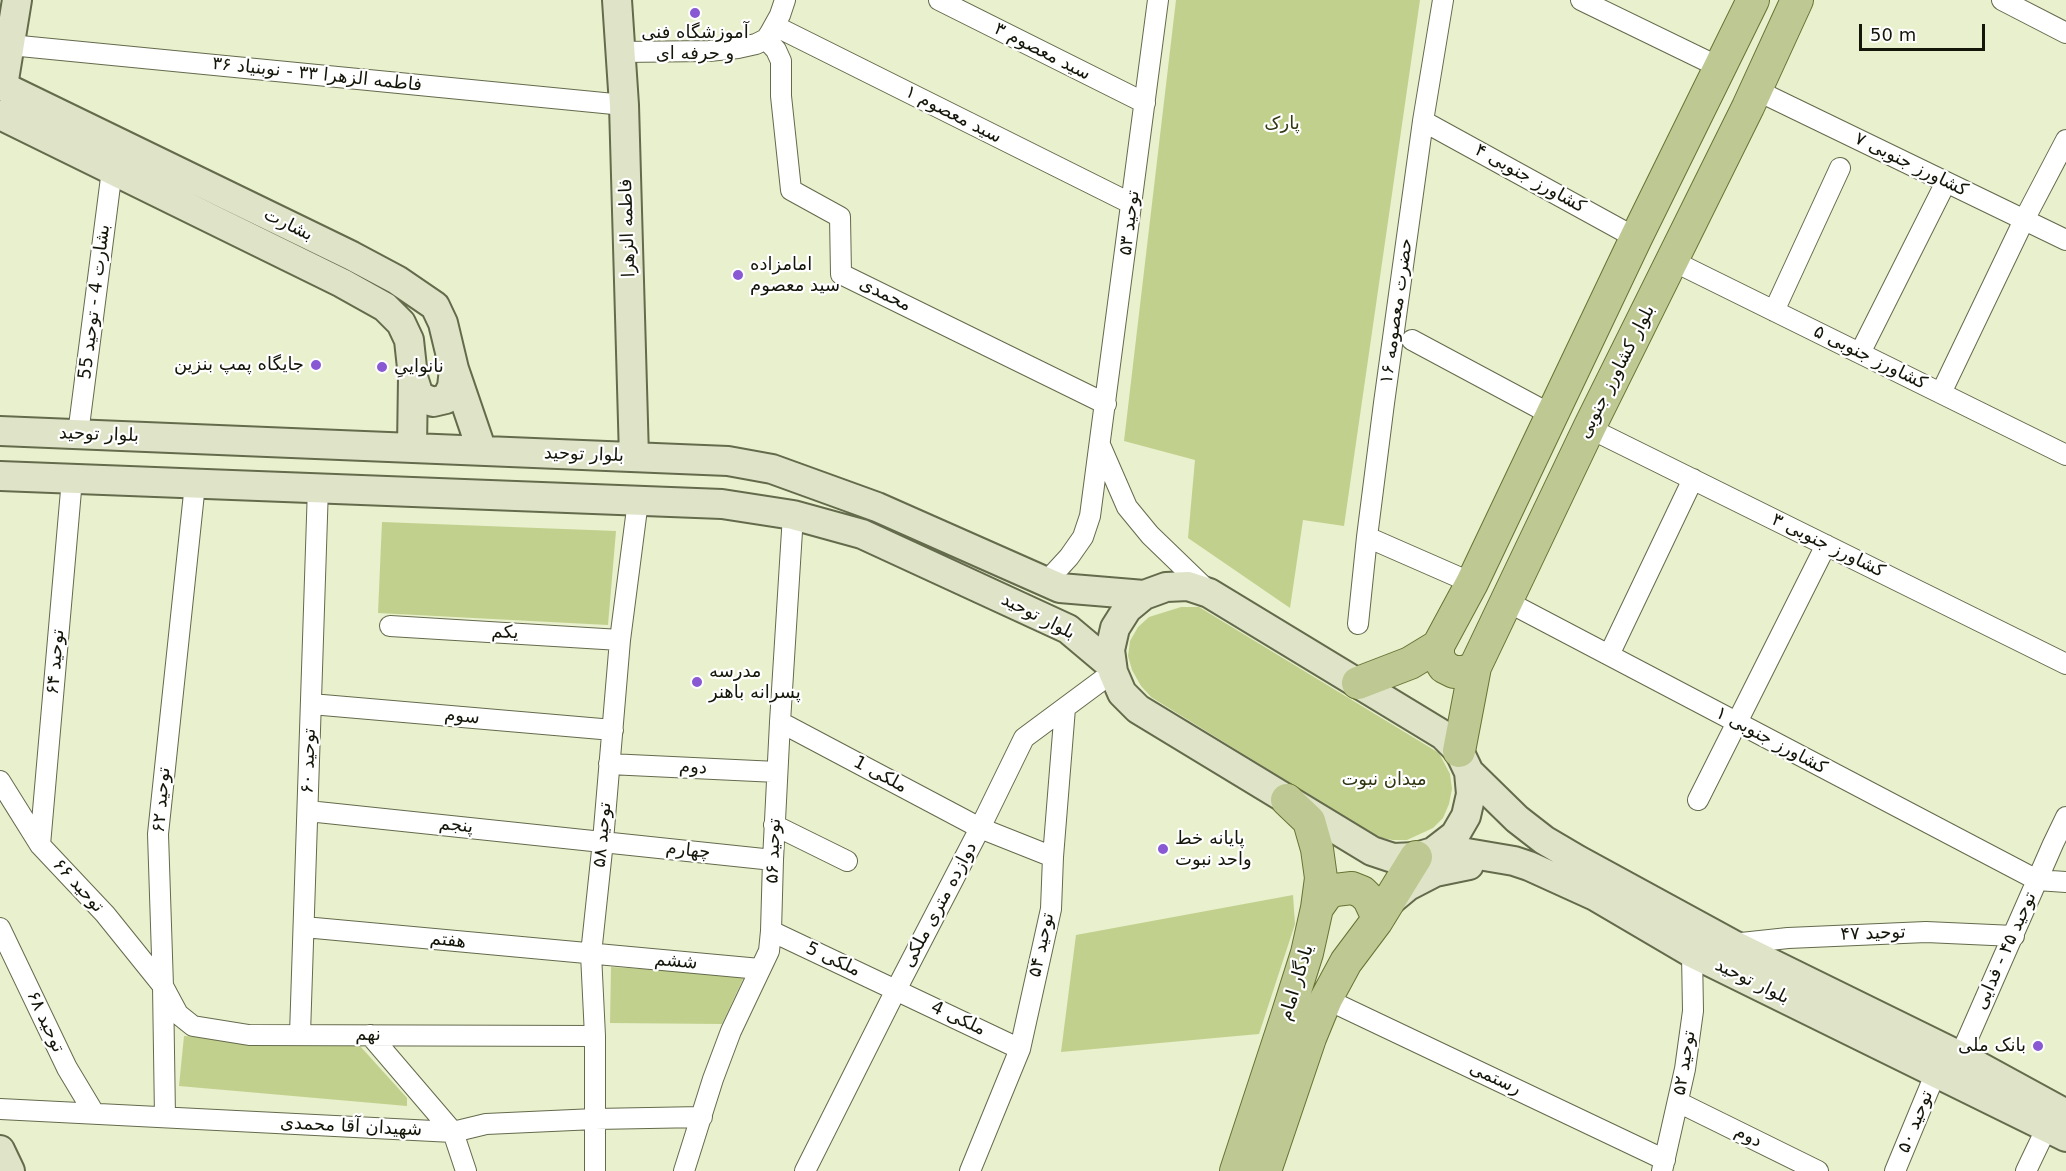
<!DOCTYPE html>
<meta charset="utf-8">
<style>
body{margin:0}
#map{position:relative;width:2066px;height:1171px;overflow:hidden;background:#e8f0cd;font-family:"DejaVu Sans",sans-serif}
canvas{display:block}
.scale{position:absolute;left:1859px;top:24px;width:126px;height:27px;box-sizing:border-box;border:3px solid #14160a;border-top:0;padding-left:8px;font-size:18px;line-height:21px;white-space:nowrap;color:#14160a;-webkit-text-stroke:4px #fff;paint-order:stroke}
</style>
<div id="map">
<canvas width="2066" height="1171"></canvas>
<div class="scale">50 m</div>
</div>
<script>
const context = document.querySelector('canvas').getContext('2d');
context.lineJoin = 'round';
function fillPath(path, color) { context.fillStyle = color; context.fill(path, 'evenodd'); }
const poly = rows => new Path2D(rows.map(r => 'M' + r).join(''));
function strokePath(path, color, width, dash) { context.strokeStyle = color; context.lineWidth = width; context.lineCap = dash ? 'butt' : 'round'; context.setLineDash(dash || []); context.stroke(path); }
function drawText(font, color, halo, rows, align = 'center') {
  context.font = font + ' "DejaVu Sans",Vazirmatn,sans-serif'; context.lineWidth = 4.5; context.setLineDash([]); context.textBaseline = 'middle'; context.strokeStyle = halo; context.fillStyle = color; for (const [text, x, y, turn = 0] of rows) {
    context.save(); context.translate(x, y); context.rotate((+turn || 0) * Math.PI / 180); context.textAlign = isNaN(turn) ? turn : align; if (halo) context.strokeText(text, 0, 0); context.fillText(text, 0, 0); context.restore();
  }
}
const green = poly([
 [1176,0,1420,0,1344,526,1303,520,1290,608,1188,538,1195,460,1124,441],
 [382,522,616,531,608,625,378,613],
 [1181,607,1199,607,1439,753,1450,774,1452,789,1449,804,1443,818,1433,828,1407,840,1393,840,1382,838,1369,832,1151,697,1141,686,1132,670,1128,656,1130,641,1138,627,1149,617],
 [1293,895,1295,924,1259,1034,1061,1052,1076,935],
 [611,967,745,975,722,1024,610,1023],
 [184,1036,360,1046,407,1098,407,1106,179,1086]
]);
const street = poly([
 [939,0,1145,103],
 [1581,0,1721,68],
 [2002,0,2066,33],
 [775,26,1132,204],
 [766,39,776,50,781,61,781,96,791,190,840,217,841,274,1106,404],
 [10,45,624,105],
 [621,52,709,51,738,48,756,44,766,39,770,33,780,15,785,0],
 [1756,90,2066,240],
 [1423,121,1636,238],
 [1673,261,2066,455],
 [1774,311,1840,168],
 [1412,340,1552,415],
 [1860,353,1946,182],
 [1941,393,2024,220,2066,140],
 [1589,428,2066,664],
 [78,434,112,170],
 [1100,445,1127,507,1150,535,1207,590],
 [1367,537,1472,583],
 [1046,582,1069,557,1083,537,1090,516,1158,0],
 [1506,601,2037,880,2066,882],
 [1358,624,1367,537,1384,403,1423,121,1443,0],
 [390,626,620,640],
 [1609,655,1693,479],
 [311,704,613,730],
 [780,722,980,828,1053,857],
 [609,764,777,772],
 [0,781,40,845,105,914,163,986,178,1014,193,1026,249,1035,595,1036],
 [1698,800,1826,545],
 [308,811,773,860],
 [774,825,847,861],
 [40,845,72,479],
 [304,927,760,969],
 [0,928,67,1068,94,1113],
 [771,931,1020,1049],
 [1732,944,1788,938,1926,932,2014,936],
 [1326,999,1665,1160],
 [300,1034,318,487],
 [370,1035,453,1132,466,1171],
 [1960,1056,2053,844,2066,817],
 [1678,1102,1818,1171],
 [0,1109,453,1132,486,1124,595,1119,702,1117],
 [165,1117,163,986,158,834,195,484],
 [595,1171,595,1036,591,954,603,841,620,640,638,501],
 [684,1171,713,1079,731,1031,769,951,771,931,773,860,780,722,793,515],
 [805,1171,896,990,980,828,1024,738,1113,672],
 [970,1171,1020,1049,1051,909,1053,857,1065,708],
 [1662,1171,1685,1069,1693,1011,1692,953],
 [1895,1171,1936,1072],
 [2026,1171,2047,1127]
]);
const secondary = poly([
 [617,0,624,105,634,457],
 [0,85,352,256,397,280,435,306,443,323,454,369,482,451],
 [3,86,17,0],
 [0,115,342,283,385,307,401,323,409,340,413,377,412,448],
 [413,377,419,396,433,402,446,399,452,387,454,369],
 [0,431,728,461,772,469,877,507,1060,588,1144,595],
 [0,476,722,504,793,515,862,534,1068,629,1112,666],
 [1188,586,1209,593,1443,735,1459,751,1469,772,1471,794,1466,816,1455,835,1433,852,1416,857,1393,858,1372,851,1138,709,1122,693,1113,672,1110,650,1115,628,1127,609,1144,595,1166,587,1188,586],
 [1469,772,1517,819,1544,840,1578,860,1732,944,1960,1056,2066,1114],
 [1433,852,1461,852,1514,861,1529,866,1595,896,1692,953,2066,1137],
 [1390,901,1408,886,1435,872,1469,865],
 [0,1150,10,1171]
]);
const primary = poly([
 [1438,646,1438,657,1444,667,1454,672,1465,672,1475,667],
 [1358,683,1410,663,1438,646,1472,583,1636,238,1753,0],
 [1459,751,1475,667,1589,428,1748,107,1797,0],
 [1317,908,1327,894,1335,890,1352,888,1362,892,1369,899,1376,914,1376,922],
 [1236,1171,1287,1016,1307,953,1317,908,1321,878,1317,849,1309,821,1287,800],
 [1265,1171,1310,1038,1326,999,1346,962,1376,922,1416,857]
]);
const markers = [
 [695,13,6,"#8859d2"],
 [738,275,6,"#8859d2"],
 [316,365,6,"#8859d2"],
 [382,367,6,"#8859d2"],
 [697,682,6,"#8859d2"],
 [1163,849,6,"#8859d2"],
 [2038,1046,6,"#8859d2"]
];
const poiNames = [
 ["آموزشگاه فنی",695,33,"center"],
 ["و حرفه ای",695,54,"center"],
 ["امامزاده",750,265],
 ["سید معصوم",750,286],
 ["جایگاه پمپ بنزین",304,365,"right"],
 ["نانواییِ",394,367],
 ["مدرسه",709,672],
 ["پسرانه باهنر",709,693],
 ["پایانه خط",1175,839],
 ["واحد نبوت",1175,860],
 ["بانک ملی",2026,1046,"right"]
];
const streetNames = [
 ["سید معصوم ۳",1042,52,27],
 ["فاطمه الزهرا ۳۳ - نوبنیاد ۳۶",317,75,6],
 ["سید معصوم ۱",953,115,27],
 ["کشاورز جنوبی ۷",1911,165,26],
 ["کشاورز جنوبی ۴",1530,179,29],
 ["توحید ۵۳",1130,223,-83],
 ["بشارت",288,225,26],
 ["فاطمه الزهرا",628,228,-92],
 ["محمدی",885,295,26],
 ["بشارت 4 - توحید 55",95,302,-83],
 ["حضرت معصومه ۱۶",1397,311,-82],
 ["کشاورز جنوبی ۵",1870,358,26],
 ["بلوار کشاورز جنوبی",1617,372,-63],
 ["بلوار توحید",99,435,2],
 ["بلوار توحید",584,455,2],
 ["کشاورز جنوبی ۳",1828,546,26],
 ["بلوار توحید",1038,617,27],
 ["یکم",505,633,3],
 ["توحید ۶۴",56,662,-85],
 ["سوم",462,717,5],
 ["کشاورز جنوبی ۱",1771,741,28],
 ["توحید ۶۰",309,761,-88],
 ["دوم",693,768,3],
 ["ملکی 1",880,775,28],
 ["توحید ۶۲",162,800,-85],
 ["پنجم",456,826,6],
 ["توحید ۵۸",603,835,-85],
 ["چهارم",688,851,6],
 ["توحید ۵۶",774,851,-88],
 ["توحید ۶۶",78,886,47],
 ["دوازده متری ملکی",940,905,-62],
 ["توحید ۴۷",1873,934,-2],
 ["هفتم",448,941,6],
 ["توحید ۵۴",1042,945,-78],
 ["توحید ۴۵ - فدایی",2006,951,-66],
 ["ملکی 5",833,960,25],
 ["ششم",676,962,5],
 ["بلوار توحید",1752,982,26],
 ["یادگار امام",1297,983,-73],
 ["ملکی 4",958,1019,25],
 ["توحید ۶۸",45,1022,65],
 ["نهم",368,1035],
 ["توحید ۵۲",1685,1063,-81],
 ["رستمی",1495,1079,25],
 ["توحید ۵۰",1916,1122,-68],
 ["شهیدان آقا محمدی",351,1127,3],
 ["دوم",1748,1137,26]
];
const parkNames = [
 ["پارک",1282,124],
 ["میدان نبوت",1384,780]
];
fillPath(green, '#c2d08d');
strokePath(street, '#646a4c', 22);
strokePath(secondary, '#646a4c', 32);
strokePath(primary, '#677233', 34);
strokePath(street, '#fff', 20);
strokePath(secondary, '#dfe4c8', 28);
strokePath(primary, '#bec892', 32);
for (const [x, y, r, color] of markers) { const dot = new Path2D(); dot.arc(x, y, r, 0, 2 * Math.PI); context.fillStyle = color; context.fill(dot); strokePath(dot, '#fff', 2); }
drawText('18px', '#14160a', '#fff', poiNames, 'left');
drawText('18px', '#14160a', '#fff', streetNames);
drawText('18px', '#313713', '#fff', parkNames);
</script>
